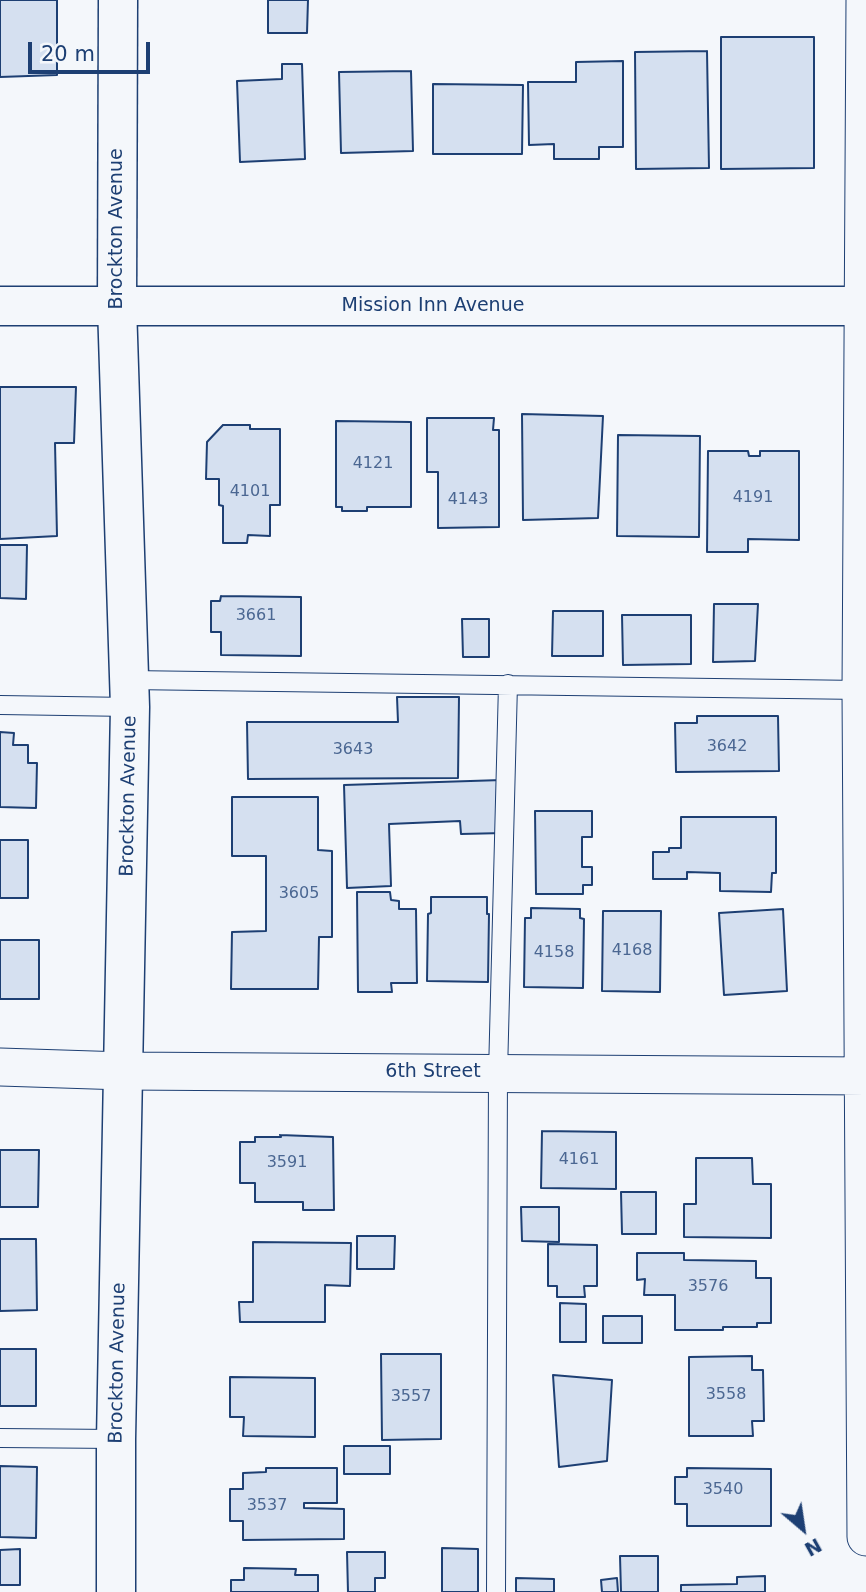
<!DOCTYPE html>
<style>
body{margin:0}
#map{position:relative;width:866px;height:1592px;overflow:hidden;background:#f4f7fb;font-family:"DejaVu Sans",sans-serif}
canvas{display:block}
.north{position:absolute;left:768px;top:1494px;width:70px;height:70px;-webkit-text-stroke:5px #f4f7fb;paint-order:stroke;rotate:151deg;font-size:19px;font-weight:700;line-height:28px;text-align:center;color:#1d3f73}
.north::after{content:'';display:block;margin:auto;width:24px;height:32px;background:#1d3f73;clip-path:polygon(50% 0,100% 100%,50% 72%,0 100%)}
.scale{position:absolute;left:28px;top:42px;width:122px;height:32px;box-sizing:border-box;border:4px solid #1d3f73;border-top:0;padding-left:9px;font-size:21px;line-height:24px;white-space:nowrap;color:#1d3f73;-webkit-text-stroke:5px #f4f7fb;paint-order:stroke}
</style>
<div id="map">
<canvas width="866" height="1592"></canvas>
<div class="north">N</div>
<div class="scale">20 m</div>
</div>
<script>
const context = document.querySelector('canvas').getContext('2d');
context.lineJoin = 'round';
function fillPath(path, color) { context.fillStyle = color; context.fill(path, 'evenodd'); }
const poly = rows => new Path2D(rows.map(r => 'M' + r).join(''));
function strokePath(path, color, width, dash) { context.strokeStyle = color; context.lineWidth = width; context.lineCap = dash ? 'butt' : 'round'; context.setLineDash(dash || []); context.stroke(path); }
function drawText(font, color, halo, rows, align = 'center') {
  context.font = font + ' "DejaVu Sans",sans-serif'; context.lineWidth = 5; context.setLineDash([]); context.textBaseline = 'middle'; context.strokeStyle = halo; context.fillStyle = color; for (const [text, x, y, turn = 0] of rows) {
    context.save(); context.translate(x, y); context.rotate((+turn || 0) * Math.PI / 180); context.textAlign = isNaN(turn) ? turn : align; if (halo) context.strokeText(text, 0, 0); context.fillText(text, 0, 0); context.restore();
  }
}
const building = poly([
 [0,0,57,0,57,75,0,77,0,0],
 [268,0,308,0,307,33,268,33,268,0],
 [721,37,814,37,814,168,721,169,721,37],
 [707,51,709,168,636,169,635,52,707,51],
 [623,61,623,147,599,147,599,159,554,159,554,144,529,145,528,82,576,82,576,62,623,61],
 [282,64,302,64,305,159,240,162,237,81,282,79,282,64],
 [411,71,413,151,341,153,339,72,411,71],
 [433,84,523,85,522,154,433,154,433,84],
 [0,387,76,387,74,443,55,443,57,536,0,539,0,387],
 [522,414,603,416,598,518,523,520,522,414],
 [427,418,494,418,493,430,499,430,499,527,438,528,438,472,427,472,427,418],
 [336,421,411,422,411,507,367,507,367,511,342,511,342,507,336,507,336,421],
 [223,425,250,425,250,429,280,429,280,505,270,505,270,536,248,535,247,543,223,543,223,506,219,505,219,479,206,479,207,442,223,425],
 [618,435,700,436,699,537,617,536,618,435],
 [708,451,748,451,749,456,760,456,760,451,799,451,799,540,748,539,748,552,707,552,708,451],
 [0,545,27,545,26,599,0,598,0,545],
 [221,596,301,597,301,656,221,655,221,632,211,632,211,601,220,601,221,596],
 [714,604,758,604,755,661,713,662,714,604],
 [553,611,603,611,603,656,552,656,553,611],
 [622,615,691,615,691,664,623,665,622,615],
 [462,619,489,619,489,657,463,657,462,619],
 [397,697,459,697,458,778,248,779,247,722,398,722,397,697],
 [697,716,778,716,779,771,676,772,675,723,697,723,697,716],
 [0,732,14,733,13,745,28,745,28,763,37,763,36,808,0,807,0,732],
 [502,780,504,833,461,834,460,821,389,824,391,886,347,888,344,785,502,780],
 [232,797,318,797,318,850,332,851,332,937,319,937,318,989,231,989,232,932,266,931,266,856,232,856,232,797],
 [535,811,592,811,592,837,582,837,582,867,592,867,592,885,583,885,583,894,536,894,535,811],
 [681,817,776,817,776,873,772,873,771,892,720,891,720,873,687,872,687,879,653,879,653,852,669,852,669,848,681,848,681,817],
 [0,840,28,840,28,898,0,898,0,840],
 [357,892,390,892,391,900,399,901,399,909,416,909,417,983,391,983,392,992,358,992,357,892],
 [431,897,487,897,487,914,489,914,488,982,427,981,428,914,431,913,431,897],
 [531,908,580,909,580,918,584,919,583,988,524,987,525,918,531,918,531,908],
 [783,909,787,991,724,995,719,913,783,909],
 [603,911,661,911,660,992,602,991,603,911],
 [0,940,39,940,39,999,0,999,0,940],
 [542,1131,616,1132,616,1189,541,1188,542,1131],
 [280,1135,333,1137,334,1210,303,1210,303,1202,255,1202,255,1183,240,1183,240,1142,255,1142,255,1137,281,1137,280,1135],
 [0,1150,39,1150,38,1207,0,1207,0,1150],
 [696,1158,752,1158,753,1184,771,1184,771,1238,684,1237,684,1204,696,1204,696,1158],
 [621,1192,656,1192,656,1234,622,1234,621,1192],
 [521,1207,559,1207,559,1242,522,1241,521,1207],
 [357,1236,395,1236,394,1269,357,1269,357,1236],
 [0,1239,36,1239,37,1310,0,1311,0,1239],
 [253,1242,351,1243,350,1286,325,1285,325,1322,240,1322,239,1302,253,1302,253,1242],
 [548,1244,597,1245,597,1286,584,1286,585,1297,557,1297,557,1286,548,1286,548,1244],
 [637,1253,684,1253,684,1260,756,1261,756,1278,771,1278,771,1323,757,1323,757,1327,723,1327,723,1330,675,1330,675,1295,644,1295,645,1279,637,1280,637,1253],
 [560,1303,586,1304,586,1342,560,1342,560,1303],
 [603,1316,642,1316,642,1343,603,1343,603,1316],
 [0,1349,36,1349,36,1406,0,1406,0,1349],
 [381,1354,441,1354,441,1439,382,1440,381,1354],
 [752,1356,752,1370,763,1370,764,1421,752,1421,753,1436,689,1436,689,1357,752,1356],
 [553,1375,612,1380,607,1461,559,1467,553,1375],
 [230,1377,315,1378,315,1437,243,1436,244,1417,230,1417,230,1377],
 [344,1446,390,1446,390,1474,344,1474,344,1446],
 [0,1466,37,1467,36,1538,0,1537,0,1466],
 [266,1468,337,1468,337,1503,304,1503,304,1508,344,1509,344,1539,243,1540,243,1521,230,1521,230,1489,243,1489,243,1473,266,1472,266,1468],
 [687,1468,771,1469,771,1526,687,1526,687,1504,675,1504,675,1477,687,1477,687,1468],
 [442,1548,478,1549,478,1592,442,1592,442,1548],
 [20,1549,20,1585,0,1585,0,1550,20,1549],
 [347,1552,385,1552,385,1578,375,1578,375,1592,348,1592,347,1552],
 [620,1556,658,1556,658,1592,621,1592,620,1556],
 [244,1568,296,1569,295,1575,318,1575,318,1592,231,1592,231,1580,244,1580,244,1568],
 [765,1576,765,1592,681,1592,681,1585,737,1584,737,1577,765,1576],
 [516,1578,554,1579,554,1592,516,1592,516,1578],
 [617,1578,618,1592,602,1592,601,1580,617,1578]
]);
const service = poly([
 [129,680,861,690],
 [0,705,130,707],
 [0,1438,116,1439],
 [496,1592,498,1073,508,684]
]);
const minor = poly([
 [865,0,861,690,866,1537],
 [0,1067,124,1071,866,1076]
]);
const tertiary = poly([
 [116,1592,116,1439,130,707,117,306]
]);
const secondary = poly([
 [117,306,118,0]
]);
const primary = poly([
 [0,306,866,306]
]);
const numberNames = [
 ["4121",373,464],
 ["4101",250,492],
 ["4191",753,498],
 ["4143",468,500],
 ["3661",256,616],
 ["3642",727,747],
 ["3643",353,750],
 ["3605",299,894],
 ["4168",632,951],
 ["4158",554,953],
 ["4161",579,1160],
 ["3591",287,1163],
 ["3576",708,1287],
 ["3558",726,1395],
 ["3557",411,1397],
 ["3540",723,1490],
 ["3537",267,1506]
];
const streetNames = [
 ["Brockton Avenue",117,229,-90],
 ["Mission Inn Avenue",433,306],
 ["Brockton Avenue",129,796,-89],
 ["6th Street",433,1072],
 ["Brockton Avenue",118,1363,-89]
];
fillPath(building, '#d5e0f0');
strokePath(building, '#1d3f73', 2);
strokePath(service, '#1d3f73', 20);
strokePath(minor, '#1d3f73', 39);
strokePath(tertiary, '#1d3f73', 41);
strokePath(secondary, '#1d3f73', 41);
strokePath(primary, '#1d3f73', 41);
strokePath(service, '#f4f7fb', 18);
strokePath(minor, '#f4f7fb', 37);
strokePath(tertiary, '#f4f7fb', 38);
strokePath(secondary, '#f4f7fb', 38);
strokePath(primary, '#f4f7fb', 38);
drawText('16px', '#4b6792', null, numberNames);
drawText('19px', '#1d3f73', '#f4f7fb', streetNames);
</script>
